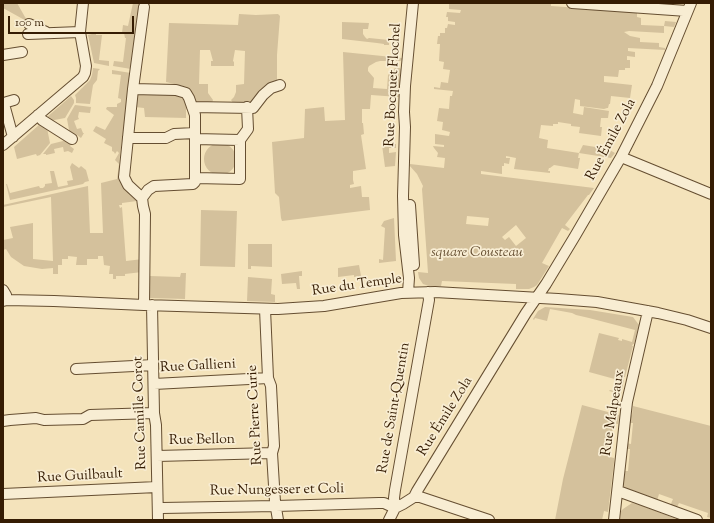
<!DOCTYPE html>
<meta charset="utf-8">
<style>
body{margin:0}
#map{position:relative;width:714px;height:523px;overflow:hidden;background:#f4e3bb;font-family:"Sorts Mill Goudy",serif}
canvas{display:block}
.frame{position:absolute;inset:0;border:4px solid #351c03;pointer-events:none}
.scale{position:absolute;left:8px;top:16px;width:126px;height:18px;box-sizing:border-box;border:2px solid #351c03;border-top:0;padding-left:5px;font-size:12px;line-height:14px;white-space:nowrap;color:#351c03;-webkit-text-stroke:3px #f8edd3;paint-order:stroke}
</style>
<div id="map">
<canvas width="714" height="523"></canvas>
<div class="frame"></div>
<div class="scale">100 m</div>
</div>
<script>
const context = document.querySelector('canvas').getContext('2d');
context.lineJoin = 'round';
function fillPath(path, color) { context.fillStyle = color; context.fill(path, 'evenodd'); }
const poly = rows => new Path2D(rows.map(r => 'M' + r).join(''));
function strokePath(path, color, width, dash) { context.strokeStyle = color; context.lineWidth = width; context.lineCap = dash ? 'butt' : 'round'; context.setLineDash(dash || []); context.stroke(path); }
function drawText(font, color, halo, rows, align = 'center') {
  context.font = font + ' "Sorts Mill Goudy",serif'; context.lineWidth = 3.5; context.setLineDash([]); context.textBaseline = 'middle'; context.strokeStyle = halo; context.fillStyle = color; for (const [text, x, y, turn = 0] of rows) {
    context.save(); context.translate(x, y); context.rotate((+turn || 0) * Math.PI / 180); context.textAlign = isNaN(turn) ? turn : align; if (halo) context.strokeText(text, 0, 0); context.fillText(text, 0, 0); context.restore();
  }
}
const green = poly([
 [3,3,17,3,25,17,30,23,3,8],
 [133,3,140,3,131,69,113,66,114,61,123,62,126,38,125,38,124,33,122,33,123,25,128,26],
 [446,3,551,3,551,6,637,12,637,17,641,18,641,25,664,26,665,21,676,22,674,27,664,26,664,33,629,31,624,32,630,36,640,38,640,42,659,43,659,47,665,48,665,50,628,48,628,51,635,52,635,57,627,56,627,60,630,60,630,68,625,68,625,70,619,70,618,77,604,76,604,82,632,85,630,98,611,96,610,104,609,104,608,108,607,108,604,109,580,106,580,100,575,99,573,113,583,115,584,107,609,111,608,118,601,118,600,127,602,127,601,136,579,133,580,127,571,126,571,124,558,122,558,124,553,124,553,126,541,125,539,138,548,140,547,148,579,153,583,145,608,149,615,153,611,158,579,153,578,158,580,158,578,169,554,165,550,168,549,168,548,171,550,171,550,173,514,169,516,158,506,156,506,158,510,158,509,164,504,163,504,166,502,166,502,174,481,171,481,174,594,188,589,195,588,195,565,225,570,229,568,231,562,228,542,263,549,266,537,285,534,287,529,289,516,289,516,284,442,281,441,286,429,286,423,284,419,278,418,272,428,273,422,189,423,186,417,174,409,165,410,164,444,168,445,158,437,157,438,153,434,148,433,146,444,147,444,145,435,144,435,134,449,136,450,132,442,130,443,122,437,121,439,108,449,109,450,96,452,96,453,91,434,89,434,87,440,88,441,82,448,83,450,70,443,69,444,62,439,61,440,44,437,44,438,36,440,36,440,33,445,33,445,28,447,28,448,24,455,25,455,22,448,21,448,17,446,17,447,12,460,13,461,10,449,9,449,3],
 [467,216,489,218,488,226,466,224],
 [516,225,526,238,516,246,509,237,505,240,502,237],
 [239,14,256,15,278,14,280,16,277,55,277,82,251,104,234,104,231,100,234,97,236,92,236,85,244,84,245,51,235,50,233,61,234,62,234,66,211,66,211,61,213,61,210,50,200,50,199,84,208,84,208,93,213,100,212,103,193,102,191,91,187,87,166,82,169,23,238,25],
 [342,22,369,23,368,29,363,29,363,34,365,37,367,39,369,38,389,40,389,45,384,45,384,44,377,43,342,39],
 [96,33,96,35,102,35,99,60,109,61,109,66,94,63,88,35],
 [343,52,402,58,402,60,400,61,380,61,376,62,369,66,368,68,368,71,374,78,373,88,387,89,388,75,395,68,400,68,401,70,399,97,371,95,370,109,362,109,362,123,363,123,364,134,361,135,366,169,353,171,353,180,354,184,350,185,350,188,361,186,362,197,369,197,370,210,282,221,281,218,279,197,275,193,272,142,304,138,305,109,324,107,325,121,345,120],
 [93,68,100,69,98,71,97,80,93,85,90,104,76,103,76,98,75,95,90,80,92,75],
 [112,70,131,73,119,163,122,183,134,195,137,201,122,203,122,205,119,205,120,208,122,207,126,261,143,259,142,272,125,274,125,276,116,276,116,279,113,279,113,274,109,274,110,266,104,265,103,256,98,256,98,259,87,259,87,265,76,265,77,257,68,256,68,259,62,259,62,265,58,265,58,274,53,274,53,268,42,269,24,266,11,257,6,249,3,250,3,240,13,238,10,227,33,223,33,259,53,261,51,197,3,207,3,205,88,186,90,233,103,233,101,183,117,179,119,164,115,160,119,153,117,151,115,154,114,152,112,151,112,147,104,143,106,139,93,131,96,126,105,130,114,115,106,109,107,107,117,107,117,104,121,102,121,99,118,98,121,75,112,74],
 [140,93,181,95,185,99,186,104,186,118,145,117,144,108,135,107,136,96],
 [71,96,74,100,74,103,65,118,49,121,46,118],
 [75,105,91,107,90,113,79,112,78,117,79,119,74,121,77,129,81,128,83,133,84,133,81,138,77,135,75,137,70,135,67,119],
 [40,124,47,128,50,143,40,155,37,156,36,154,17,159,14,147],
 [67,140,72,143,70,146,74,149,72,153,68,151,64,152,63,147,54,149,55,153,46,155,46,154,43,154,51,144],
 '204 159a16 16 0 1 1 32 0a16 16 0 1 1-32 0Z',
 [396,144,396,148,389,148,389,153,396,152,395,166,385,167,382,145],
 [72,163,79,168,81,166,86,170,89,181,85,182,83,184,10,200,6,184,7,184,10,193,39,186,40,188,43,188,45,186,45,184,52,183,50,171,54,171,58,187,68,185,67,181,73,180,70,167],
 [201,210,237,211,235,267,200,266],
 [394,218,396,261,379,263,379,259,383,260,385,228,381,226,384,221],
 [248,244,272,244,272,267,251,266,251,269,248,269],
 [359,265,362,281,358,281,358,276,354,277,354,275,338,277,338,268],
 [302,271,302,276,299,276,300,289,297,289,296,283,282,284,281,274],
 [181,273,186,273,185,299,150,298,150,276,180,277],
 [248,277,272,279,271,294,275,295,275,302,247,301],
 [545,307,590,310,633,317,639,325,634,344,633,344,632,346,633,346,625,377,624,377,623,380,624,380,621,394,609,391,610,390,619,392,622,381,589,372,599,333,619,338,618,340,622,341,622,339,632,342,635,330,589,318,576,315,572,313,550,309,547,321,535,318,534,320,533,319,538,311],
 [582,405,619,415,618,424,613,424,610,457,614,458,614,462,608,512,604,511,602,520,555,520,563,479],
 [633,406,711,426,711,518,707,517,708,513,679,503,676,509,670,506,673,499,659,494,657,501,627,489,624,487,622,483,623,471,628,471,630,449,626,449,626,443,631,444,633,423,629,423,629,417,632,415],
 [632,503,640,505,679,520,620,520,621,511,623,509]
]);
const minor = poly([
 [572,3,687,11],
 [29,24,46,32],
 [28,34,80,32],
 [3,55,22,52],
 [133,89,176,90,186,93,189,98,195,115,195,182,193,184,154,186,148,190,142,198],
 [192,107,253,108,263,95,271,88,280,85],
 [38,115,42,120,72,139],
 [13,137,4,104,7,102,14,100],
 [128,137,134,138,166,138,174,134,195,133],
 [195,139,240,140,240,179,196,178],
 [240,140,248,129,247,107],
 [3,145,83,77,85,73,86,66,80,32,83,3],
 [621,157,711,194],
 [410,205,414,265],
 [3,290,6,295,7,300],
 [408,292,409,278,404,235,403,196,405,127,404,112,405,86,413,3],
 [3,301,7,300,54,301,144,305,278,309,324,306,401,293,435,292,558,299,597,302,658,313,687,320,711,328],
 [144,305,145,214,143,206,142,198,128,185,124,177,133,89,144,7],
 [152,305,154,413,156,425,158,520],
 [265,309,268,378,271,386,274,446,272,453,275,502,278,520],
 [76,369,153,365],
 [154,384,268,378],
 [3,421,10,420,36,418,44,420,83,419,90,415,154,413],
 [157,456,272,453],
 [618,491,697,520],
 [3,494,157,487],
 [414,497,420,497,489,520],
 [158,508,162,508,276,506,379,503,384,503,395,508],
 [395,508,403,504,414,497,417,491,526,313,546,284,575,236,621,157,657,86,691,3],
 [389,520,395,508,394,498,395,490,429,300,428,292],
 [614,520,627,402,648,311]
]);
const streetNames = [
 ["Rue Bocquet Flochel",394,85,-87],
 ["Rue Émile Zola",612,140,-62],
 ["Rue du Temple",357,286,-8],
 ["Rue Gallieni",198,367,-3],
 ["Rue de Saint-Quentin",395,408,-80],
 ["Rue Camille Corot",141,413,-92],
 ["Rue Malpeaux",614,413,-81],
 ["Rue Pierre Curie",256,415,-93],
 ["Rue Émile Zola",446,417,-58],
 ["Rue Bellon",202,441,-1],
 ["Rue Guilbault",80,477,-3],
 ["Rue Nungesser et Coli",277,491,-1]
];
const parkNames = [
 ["square Cousteau",477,254]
];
fillPath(green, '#d4c19c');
strokePath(minor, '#654e31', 12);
strokePath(minor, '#f8edd3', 10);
drawText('14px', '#351c03', '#f8edd3', streetNames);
drawText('italic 14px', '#654e31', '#f8edd3', parkNames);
</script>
